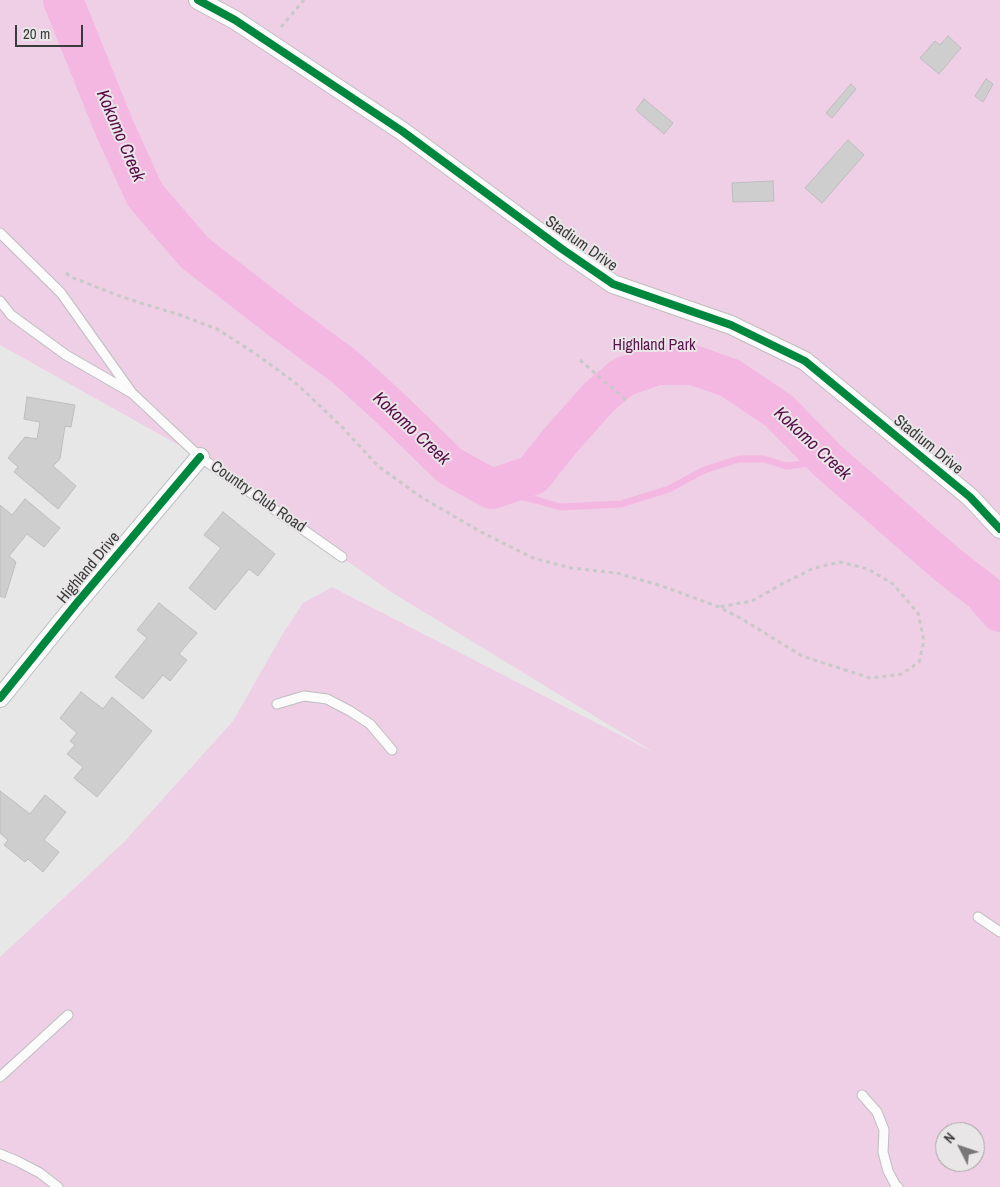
<!DOCTYPE html>
<style>
body{margin:0}
#map{position:relative;width:1000px;height:1187px;overflow:hidden;background:#e8e7e8;font-family:"Archivo Narrow",sans-serif}
canvas{display:block}
.north{position:absolute;left:935px;top:1122px;width:50px;height:50px;box-sizing:border-box;background:#e9e6e8;border:1px solid #a4a2a3;border-radius:50%;rotate:311deg;font-size:14px;font-weight:700;line-height:20px;text-align:center;color:#3c3b3c}
.north::after{content:'';display:block;margin:auto;width:18px;height:22px;background:#787778;clip-path:polygon(50% 0,100% 100%,50% 72%,0 100%)}
.scale{position:absolute;left:15px;top:25px;width:68px;height:22px;box-sizing:border-box;border:2px solid #3c3b3c;border-top:0;padding-left:6px;font-size:15px;line-height:18px;white-space:nowrap;color:#3c3b3c;-webkit-text-stroke:4px #e9e6e8;paint-order:stroke}
</style>
<div id="map">
<canvas width="1000" height="1187"></canvas>
<div class="north">N</div>
<div class="scale">20 m</div>
</div>
<script>
const context = document.querySelector('canvas').getContext('2d');
context.lineJoin = 'round';
function fillPath(path, color) { context.fillStyle = color; context.fill(path, 'evenodd'); }
const poly = rows => new Path2D(rows.map(r => 'M' + r).join(''));
function strokePath(path, color, width, dash) { context.strokeStyle = color; context.lineWidth = width; context.lineCap = dash ? 'butt' : 'round'; context.setLineDash(dash || []); context.stroke(path); }
function drawText(font, color, halo, rows, align = 'center') {
  context.font = font + ' "Archivo Narrow",sans-serif'; context.lineWidth = 4; context.setLineDash([]); context.textBaseline = 'middle'; context.strokeStyle = halo; context.fillStyle = color; for (const [text, x, y, turn = 0] of rows) {
    context.save(); context.translate(x, y); context.rotate((+turn || 0) * Math.PI / 180); context.textAlign = isNaN(turn) ? turn : align; if (halo) context.strokeText(text, 0, 0); context.fillText(text, 0, 0); context.restore();
  }
}
const green = poly([
 [0,0,1000,0,1000,1187,0,1187,0,957,124,842,233,721,282,635,303,603,332,587,655,753,391,592,200,457,0,345],
 [945,1132,975,1132,975,1162,945,1162]
]);
const stream = poly([
 [492,489,540,501,560,507,621,504,669,489,704,470,739,459,764,459,786,466,828,461]
]);
const river = poly([
 [63,0,114,127,145,195,195,253,284,322,345,367,387,405,450,466,492,489,533,475,560,441,599,397,623,377,657,365,693,365,730,378,779,411,828,461,949,566,984,593,1000,612]
]);
const building = poly([
 [948,36,961,48,939,74,920,58,935,41,940,45,948,36],
 [986,79,993,84,983,102,975,96,986,79],
 [851,84,856,89,832,118,826,113,851,84],
 [644,99,673,123,664,134,636,110,644,99],
 [848,140,864,155,822,203,805,188,848,140],
 [773,181,774,201,733,202,732,183,773,181],
 [27,397,75,405,71,427,65,426,60,459,53,466,76,486,58,509,14,472,18,467,8,458,25,437,37,439,40,422,24,419,27,397],
 [25,499,60,528,44,547,27,534,9,556,16,562,5,598,0,596,0,505,12,515,25,499],
 [223,512,275,554,258,576,249,569,215,610,189,588,221,548,204,535,223,512],
 [159,603,197,633,179,654,187,660,170,681,163,675,143,699,115,677,147,638,137,630,159,603],
 [81,692,103,709,112,697,152,731,97,797,74,778,83,767,67,754,75,745,70,741,77,733,60,718,81,692],
 [0,791,30,814,45,795,66,812,44,840,59,852,43,872,28,859,25,862,4,845,8,840,0,833,0,791]
]);
const path = poly([
 [281,27,304,0],
 [66,273,71,277,122,297,180,315,217,329,256,354,297,384,342,427,378,466,421,497,481,532,533,558,571,568,617,573,662,586,719,607,742,619,802,656,870,678,902,674,919,662,924,641,918,613,893,584,868,569,840,562,814,568,782,584,752,601,719,607],
 [580,360,628,402]
]);
const lane = poly([
 [0,233,61,293,132,393,200,457,342,557],
 [0,301,11,315,66,355,130,392],
 [277,704,304,696,327,699,350,711,370,724,392,750],
 [978,917,1000,932],
 [0,1077,68,1015],
 [862,1095,877,1112,884,1130,883,1152,888,1171,896,1186,898,1187],
 [0,1154,17,1161,40,1173,58,1187]
]);
const street = poly([
 [198,0,235,20,402,131,562,249,613,284,731,325,805,361,970,497,1000,529],
 [0,698,76,604,200,457]
]);
const cycleway = poly([
 [198,0,235,20,402,131,562,249,613,284,731,325,805,361,970,497,1000,529],
 [0,698,76,604,200,457]
]);
const streetNames = [
 ["Stadium Drive",581,244,35],
 ["Stadium Drive",928,445,39],
 ["Country Club Road",258,497,35],
 ["Highland Drive",89,568,-50]
];
const parkNames = [
 ["Highland Park",654,346]
];
const waterNames = [
 ["Kokomo Creek",120,136,67],
 ["Kokomo Creek",411,429,43],
 ["Kokomo Creek",812,444,43]
];
fillPath(green, '#efcfe5');
strokePath(stream, '#f4b7e2', 7);
strokePath(river, '#f4b7e2', 40);
fillPath(building, '#cfcecf');
strokePath(building, '#bebdbe', 1);
strokePath(lane, '#bfbebf', 11);
strokePath(street, '#bfbebf', 20);
strokePath(path, '#c9c8c9', 3, [4, 4]);
strokePath(lane, '#fcfbfc', 9);
strokePath(street, '#fcfbfc', 18);
strokePath(cycleway, '#00873e', 8);
drawText('16px', '#3c3b3c', '#e9e6e8', streetNames);
drawText('16px', '#5e134e', '#e9e6e8', parkNames);
drawText('italic 18px', '#590d49', '#e9e6e8', waterNames);
</script>
